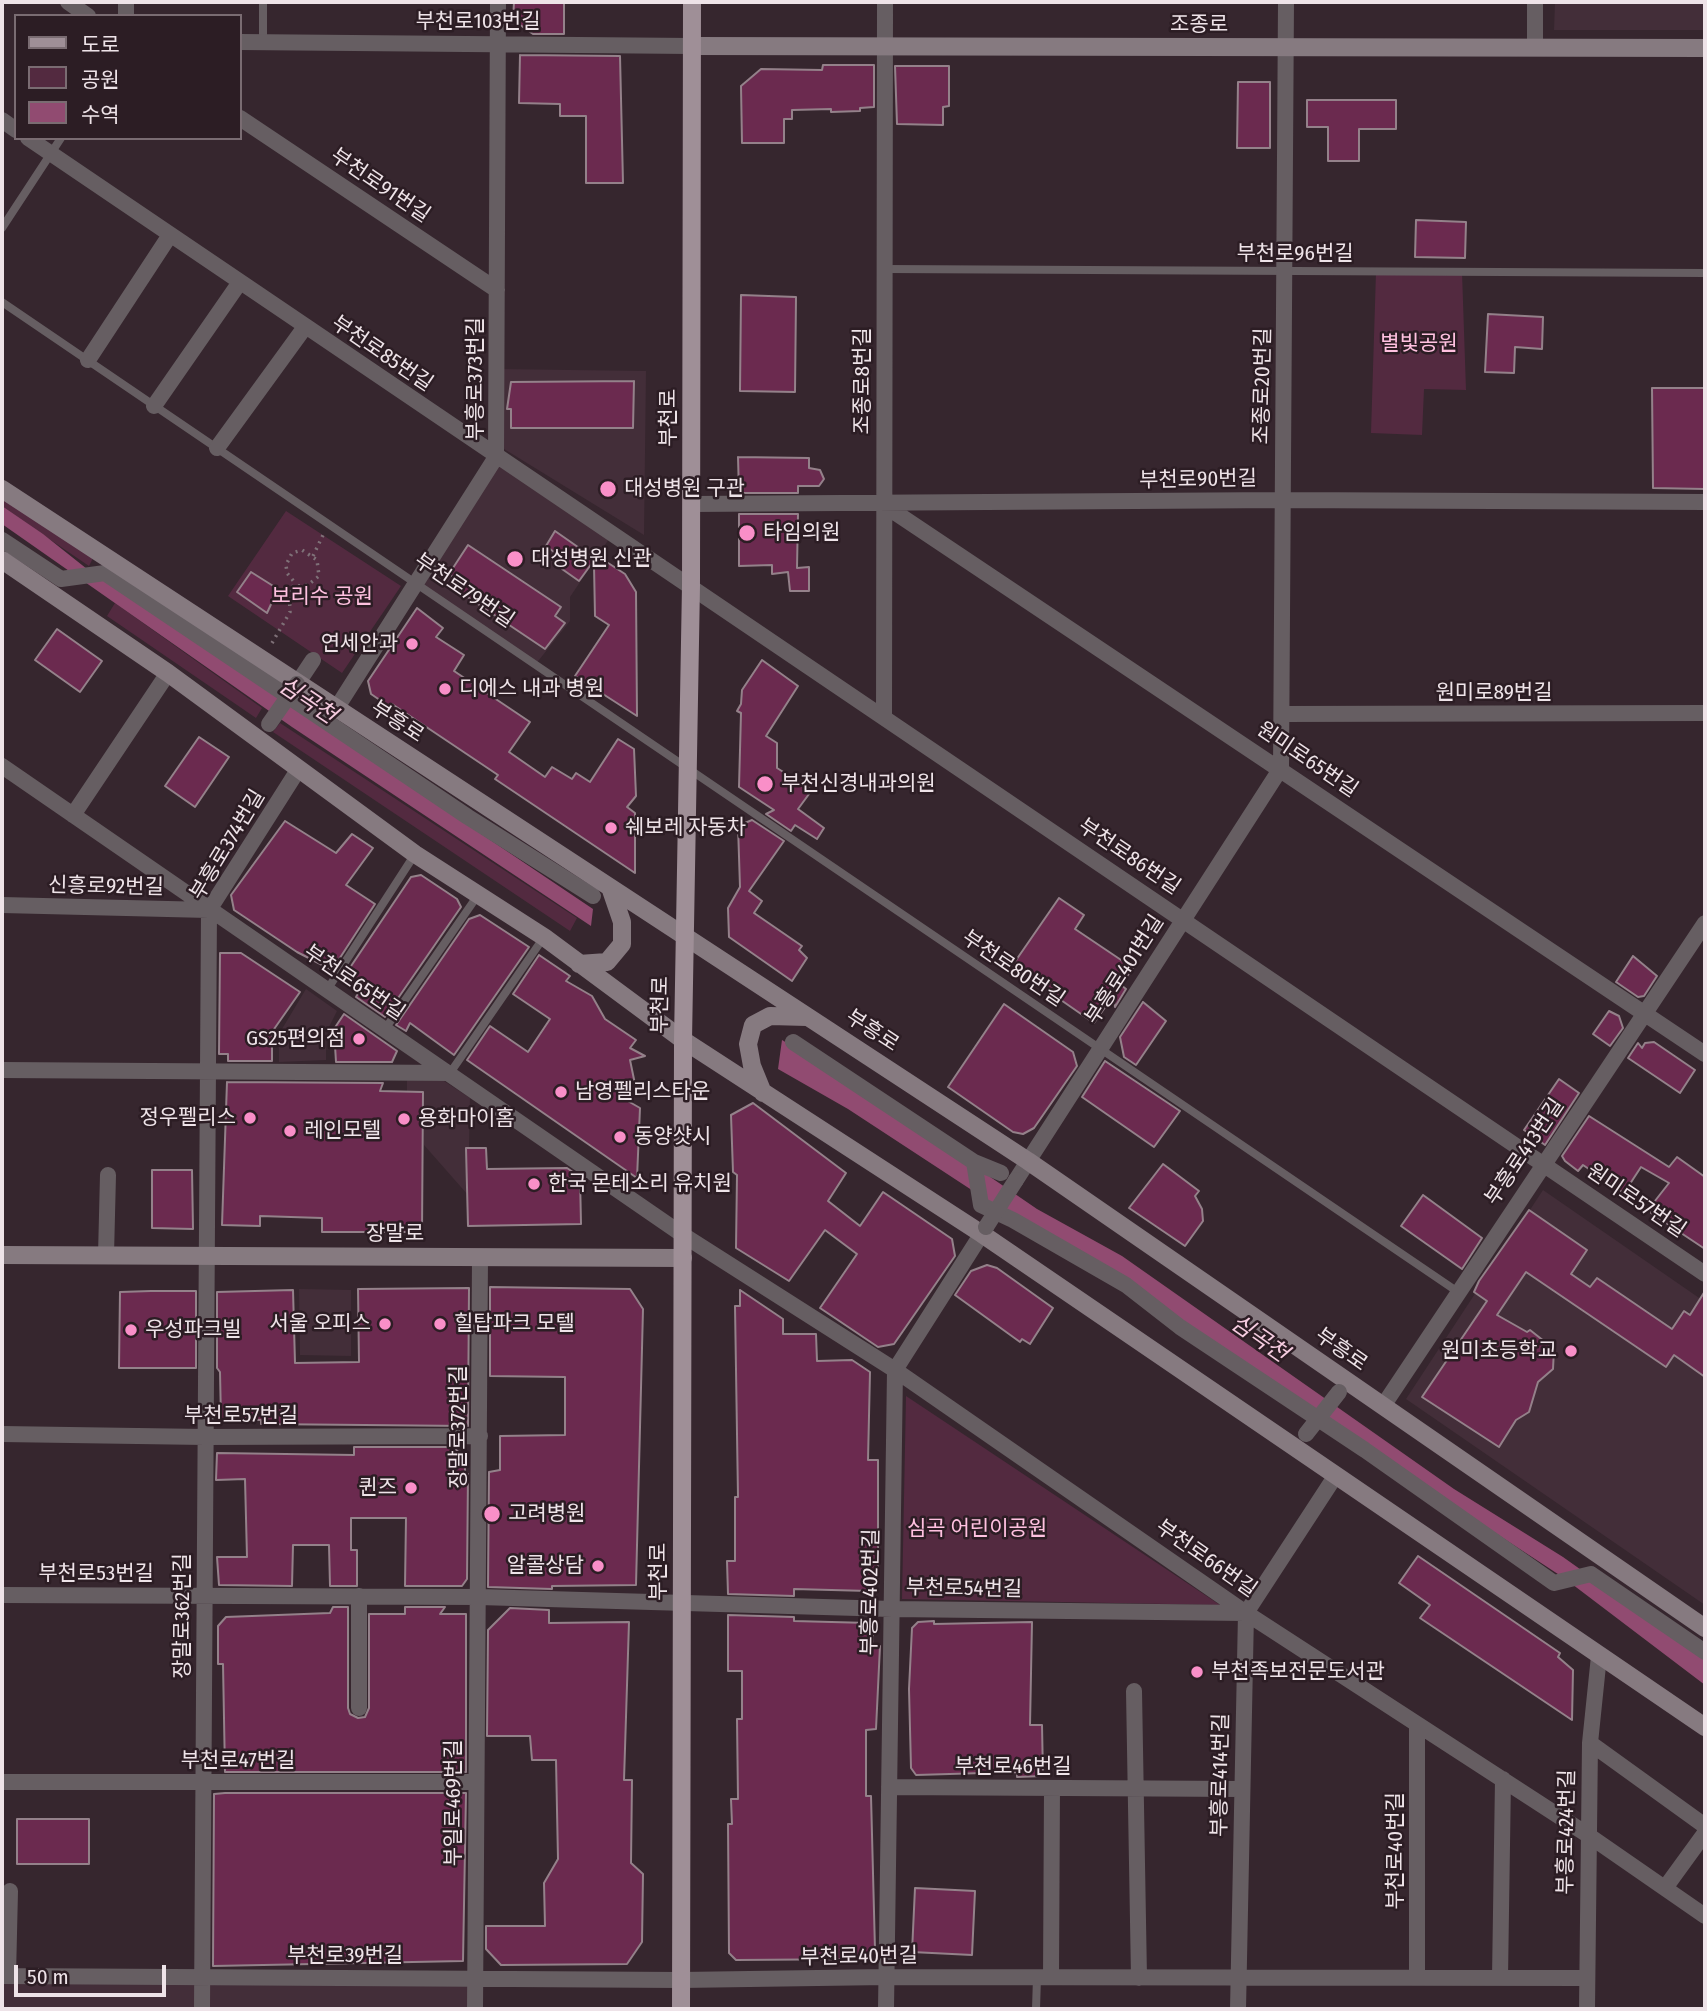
<!DOCTYPE html>
<meta charset="utf-8">
<style>
body{margin:0}
#map{position:relative;width:1707px;height:2011px;overflow:hidden;background:#36262e;font-family:"Fira Sans Condensed","Noto Sans KR",sans-serif}
canvas{display:block}
.frame{position:absolute;inset:0;border:4px solid #eee3e8;pointer-events:none}
.legend{position:absolute;left:14px;top:14px;width:228px;height:126px;box-sizing:border-box;background:#2c1d24;border:2px solid #7a6c72;margin:0;padding:9px 12px;list-style:none;font-size:21px;color:#eee3e8}
.legend li{display:flex;align-items:center;gap:14px;height:35px}
.legend b{width:35px;border:2px solid #7a6c72}
.scale{position:absolute;left:14px;top:1965px;width:152px;height:32px;box-sizing:border-box;border:4px solid #eee3e8;border-top:0;padding-left:9px;font-size:21px;line-height:24px;white-space:nowrap;color:#eee3e8;-webkit-text-stroke:5px #2c1d24;paint-order:stroke}
</style>
<div id="map">
<canvas width="1707" height="2011"></canvas>
<div class="frame"></div>
<ul class="legend">
<li><b style="height:9px;background:#9f8f97"></b>도로</li>
<li><b style="height:19px;background:#532a40"></b>공원</li>
<li><b style="height:19px;background:#914b71"></b>수역</li>
</ul>
<div class="scale">50 m</div>
</div>
<script>
const context = document.querySelector('canvas').getContext('2d');
context.lineJoin = 'round';
function fillPath(path, color) { context.fillStyle = color; context.fill(path, 'evenodd'); }
const poly = rows => new Path2D(rows.map(r => 'M' + r).join(''));
function strokePath(path, color, width, dash) { context.strokeStyle = color; context.lineWidth = width; context.lineCap = dash ? 'butt' : 'round'; context.setLineDash(dash || []); context.stroke(path); }
function drawText(font, color, halo, rows, align = 'center') {
  context.font = font + ' "Fira Sans Condensed","Noto Sans KR",sans-serif'; context.lineWidth = 5; context.setLineDash([]); context.textBaseline = 'middle'; context.strokeStyle = halo; context.fillStyle = color; for (const [text, x, y, turn = 0] of rows) {
    context.save(); context.translate(x, y); context.rotate((+turn || 0) * Math.PI / 180); context.textAlign = isNaN(turn) ? turn : align; if (halo) context.strokeText(text, 0, 0); context.fillText(text, 0, 0); context.restore();
  }
}
const built = poly([
 [1555,2,1705,2,1705,30,1554,30],
 [496,369,646,371,644,535,496,444],
 [496,457,613,533,570,597,570,621,535,665,417,585],
 [306,989,337,1011,326,1033,326,1060,279,1062,279,1034],
 [407,1080,444,1081,470,1098,468,1195,424,1145,423,1092,407,1091],
 [1543,1190,1705,1302,1705,1605,1406,1399],
 [299,1289,351,1290,351,1356,300,1355],
 [2,1976,471,1981,472,2009,2,2009]
]);
const green = poly([
 [1376,272,1462,272,1466,390,1424,389,1422,435,1371,433],
 [2,489,98,548,89,566,2,507],
 [286,511,401,586,342,673,228,596],
 [115,603,262,708,256,718,107,616],
 [280,723,577,918,570,931,273,732],
 [906,1396,1214,1601,1220,1605,902,1599]
]);
const water = poly([
 [2,506,43,534,87,569,593,909,591,926,292,727,2,524],
 [782,1040,843,1076,1037,1209,1122,1256,1454,1489,1563,1557,1705,1658,1705,1685,1564,1578,848,1109,778,1069]
]);
const building = poly([
 [514,2,564,2,564,34,533,34,513,20,514,2],
 [520,55,620,56,623,183,586,183,586,116,560,116,560,104,519,103,520,55],
 [823,65,874,65,874,107,860,108,860,111,831,112,831,109,792,110,792,119,784,119,784,143,742,143,741,86,761,69,822,70,823,65],
 [895,66,949,66,949,106,943,107,943,125,897,124,895,66],
 [1238,82,1270,82,1270,148,1237,148,1238,82],
 [1307,100,1396,100,1396,129,1359,129,1359,161,1328,161,1328,127,1307,127,1307,100],
 [1416,220,1466,222,1465,258,1415,257,1416,220],
 [741,295,796,297,795,392,740,391,741,295],
 [1488,314,1543,317,1542,349,1515,347,1514,373,1485,372,1488,314],
 [634,381,633,428,511,428,511,409,507,409,511,382,634,381],
 [1652,388,1705,388,1705,489,1653,488,1652,388],
 [738,457,809,458,809,468,820,470,824,479,819,486,798,486,798,493,739,493,738,457],
 [739,514,798,514,797,568,809,567,809,591,790,591,788,572,772,574,772,565,739,566,739,514],
 [555,531,595,559,579,581,562,569,565,565,560,561,562,558,546,546,555,531],
 [468,545,561,607,555,616,565,623,545,649,457,590,462,583,449,574,468,545],
 [599,557,625,574,636,592,637,716,575,676,609,625,595,616,594,565,599,557],
 [251,572,278,589,267,613,237,592,251,572],
 [417,608,443,628,436,637,464,655,454,671,530,722,509,752,545,777,552,767,572,779,576,773,590,782,618,739,634,749,636,796,627,807,635,813,635,873,495,779,498,775,392,704,390,707,371,694,368,681,417,608],
 [57,629,102,661,80,692,35,660,57,629],
 [762,660,798,686,766,736,777,743,777,768,812,790,798,809,824,828,817,839,795,825,791,831,766,814,774,810,739,787,741,713,737,711,741,704,742,690,762,660],
 [199,737,229,757,195,807,165,786,199,737],
 [752,820,784,841,749,891,762,901,754,913,802,946,799,950,807,958,792,981,729,937,728,908,740,887,738,826,752,820],
 [285,821,336,853,352,834,373,848,346,885,375,904,332,970,297,952,234,910,231,895,285,821],
 [421,875,457,899,461,907,385,1017,356,997,360,990,343,978,411,877,421,875],
 [1059,898,1084,915,1075,929,1133,968,1121,985,1126,989,1115,1007,1113,996,1094,1023,1012,966,1059,898],
 [480,915,529,947,454,1055,410,1023,406,1031,396,1025,469,919,480,915],
 [220,953,241,953,300,992,272,1032,272,1061,228,1061,228,1054,219,1054,220,953],
 [539,955,570,976,566,981,592,996,605,1019,636,1040,630,1048,645,1056,630,1060,636,1089,626,1100,640,1108,637,1178,467,1060,490,1026,528,1052,550,1019,513,994,539,955],
 [1633,956,1657,976,1644,996,1638,997,1616,982,1633,956],
 [1143,1002,1166,1021,1136,1065,1124,1057,1120,1037,1143,1002],
 [1004,1004,1073,1052,1077,1066,1034,1128,1023,1134,1013,1132,948,1087,1004,1004],
 [1609,1011,1619,1016,1623,1028,1610,1046,1593,1034,1609,1011],
 [344,1014,397,1051,392,1062,336,1062,334,1029,344,1014],
 [1654,1042,1695,1070,1680,1093,1628,1058,1638,1043,1642,1048,1645,1043,1654,1042],
 [1105,1061,1180,1111,1154,1147,1082,1097,1105,1061],
 [1559,1079,1579,1093,1545,1145,1524,1130,1559,1079],
 [227,1082,383,1083,380,1091,423,1092,422,1232,322,1232,322,1218,260,1216,260,1226,222,1225,227,1082],
 [753,1103,846,1173,828,1201,860,1226,883,1192,952,1239,955,1256,894,1344,878,1347,820,1308,857,1254,825,1230,789,1281,736,1248,737,1175,733,1172,731,1115,753,1103],
 [1589,1116,1669,1167,1677,1157,1705,1177,1705,1249,1651,1213,1651,1206,1669,1183,1641,1167,1624,1193,1583,1165,1578,1171,1565,1161,1562,1156,1589,1116],
 [466,1148,486,1148,487,1169,567,1168,580,1177,581,1224,468,1226,466,1148],
 [1163,1164,1199,1191,1195,1196,1202,1209,1203,1221,1185,1246,1129,1208,1163,1164],
 [152,1170,192,1170,193,1229,152,1228,152,1170],
 [1423,1195,1482,1238,1462,1269,1401,1226,1423,1195],
 [1529,1210,1587,1250,1571,1274,1590,1287,1597,1278,1672,1329,1684,1311,1690,1315,1705,1291,1705,1377,1674,1355,1666,1367,1526,1272,1497,1315,1527,1332,1530,1330,1554,1349,1553,1369,1538,1382,1529,1412,1516,1420,1499,1447,1422,1397,1487,1301,1474,1292,1479,1281,1529,1210],
 [987,1265,997,1268,1053,1308,1030,1344,1022,1339,1020,1342,955,1295,971,1271,987,1265],
 [490,1287,630,1289,643,1309,636,1585,552,1586,552,1589,488,1587,489,1472,500,1470,500,1436,565,1435,565,1377,490,1376,490,1287],
 [469,1288,468,1426,261,1424,261,1420,221,1419,220,1372,217,1368,217,1292,293,1290,295,1363,359,1362,358,1289,469,1288],
 [740,1290,783,1319,783,1334,816,1334,817,1361,852,1360,870,1372,868,1460,878,1460,878,1580,869,1591,794,1589,794,1596,728,1594,727,1561,735,1561,735,1497,738,1497,735,1306,740,1306,740,1290],
 [151,1291,196,1291,196,1368,119,1368,120,1292,151,1291],
 [354,1447,453,1447,465,1458,465,1475,468,1474,467,1579,462,1586,405,1586,406,1518,351,1518,351,1550,357,1550,357,1586,330,1586,329,1545,293,1545,292,1586,219,1585,217,1557,247,1557,245,1479,216,1480,217,1453,354,1455,354,1447],
 [1418,1556,1560,1653,1558,1657,1573,1670,1572,1720,1420,1618,1430,1605,1399,1583,1418,1556],
 [333,1607,348,1607,348,1708,350,1714,358,1718,365,1717,369,1708,369,1614,405,1614,405,1607,445,1607,440,1614,466,1614,466,1772,225,1772,223,1664,218,1664,218,1626,226,1617,330,1613,333,1607],
 [510,1608,549,1610,549,1623,629,1622,624,1780,632,1780,631,1863,643,1874,642,1942,627,1964,501,1965,486,1949,486,1926,545,1926,544,1883,558,1859,556,1760,532,1760,530,1736,487,1736,488,1630,510,1608],
 [728,1615,794,1617,794,1621,869,1623,873,1628,873,1646,880,1646,876,1729,866,1730,866,1796,871,1796,875,1950,868,1959,736,1960,729,1953,728,1824,732,1824,731,1799,738,1799,737,1719,742,1719,742,1671,728,1671,728,1615],
 [934,1621,934,1624,1032,1622,1030,1725,1042,1725,1043,1776,1017,1777,1017,1772,916,1775,911,1768,909,1689,912,1628,918,1622,934,1621],
 [225,1793,466,1793,463,1961,213,1966,214,1794,225,1793],
 [17,1819,89,1819,89,1864,17,1864,17,1819],
 [915,1888,975,1891,972,1955,912,1952,915,1888]
]);
const path = poly([
 [313,556,323,535],
 [272,643,290,612,289,587,308,585,319,576,317,560,302,550,292,553,286,565,287,573,296,584]
]);
const lane = poly([
 [263,42,263,2],
 [2,228,61,138],
 [885,269,1705,273],
 [2,302,1458,1292],
 [327,990,415,854],
 [385,1029,478,895],
 [450,1073,544,937],
 [1036,2009,1037,1977]
]);
const street = poly([
 [68,2,88,16],
 [126,2,126,16],
 [240,42,692,46],
 [1535,48,1535,2],
 [240,118,497,290],
 [2,120,16,130],
 [28,138,1705,1274],
 [88,360,170,235],
 [154,406,240,282],
 [217,448,305,327],
 [692,504,1282,500,1705,502],
 [884,505,1705,1054],
 [2,540,61,579,105,573,468,817,593,896],
 [297,684,313,660],
 [336,709,496,457,498,2],
 [1282,714,1705,713],
 [884,716,885,2],
 [2,766,683,1235,895,1370,1246,1613,1588,1835,1705,1916],
 [73,815,168,673],
 [2,905,209,910],
 [793,1042,974,1162,1001,1173],
 [2,1070,450,1073],
 [974,1162,981,1205,1013,1220,1126,1285,1180,1327,1365,1450,1554,1583,1591,1574,1705,1652],
 [1016,1180,1281,768,1286,2],
 [106,1255,108,1175],
 [1383,1406,1705,923],
 [2,1434,205,1437,480,1436],
 [2,1595,479,1597,892,1609,1245,1613],
 [359,1596,359,1708],
 [1134,1691,1139,1978],
 [1590,1743,1705,1826],
 [2,1782,475,1782],
 [889,1787,1242,1789],
 [1665,1888,1705,1833],
 [2,1976,681,1980,886,1977,1587,1978],
 [8,1976,10,1891],
 [1051,1977,1052,1788],
 [1417,1978,1417,1724],
 [1500,1978,1503,1779],
 [202,2009,209,910,298,770],
 [475,2009,480,1257],
 [886,2009,895,1370,986,1227],
 [1238,2009,1246,1613,1336,1475],
 [1587,2009,1590,1743,1599,1656]
]);
const secondary = poly([
 [692,46,1705,48],
 [2,489,1028,1161,1705,1628],
 [2,560,168,673,415,854,544,937,683,1040,982,1234,1705,1727],
 [579,964,607,962,622,944,622,922,611,890],
 [763,1093,752,1066,748,1044,753,1025,770,1016,807,1017],
 [2,1255,683,1258]
]);
const primary = poly([
 [681,2009,683,1040,691,585,692,2]
]);
const streetBridge = poly([
 [269,724,297,684],
 [986,1227,1016,1180],
 [1306,1434,1339,1392]
]);
const markers = [
 [608,489,9,"#f98fc8"],
 [747,533,9,"#f98fc8"],
 [515,559,9,"#f98fc8"],
 [412,644,7,"#f98fc8"],
 [445,689,7,"#f98fc8"],
 [765,784,9,"#f98fc8"],
 [611,828,7,"#f98fc8"],
 [359,1039,7,"#f98fc8"],
 [561,1092,7,"#f98fc8"],
 [250,1118,7,"#f98fc8"],
 [404,1119,7,"#f98fc8"],
 [290,1131,7,"#f98fc8"],
 [620,1137,7,"#f98fc8"],
 [534,1184,7,"#f98fc8"],
 [385,1324,7,"#f98fc8"],
 [440,1324,7,"#f98fc8"],
 [131,1330,7,"#f98fc8"],
 [1571,1351,7,"#f98fc8"],
 [411,1488,7,"#f98fc8"],
 [492,1514,9,"#f98fc8"],
 [598,1566,7,"#f98fc8"],
 [1197,1672,7,"#f98fc8"]
];
const streetNames = [
 ["부천로103번길",478,22],
 ["조종로",1199,25],
 ["부천로91번길",380,186,34],
 ["부천로96번길",1295,254],
 ["부천로85번길",382,354,34],
 ["부흥로373번길",476,379,-90],
 ["조종로8번길",863,381,-90],
 ["조종로20번길",1263,386,-89],
 ["부천로",669,418,-90],
 ["부천로90번길",1198,480,-1],
 ["부천로79번길",464,591,34],
 ["원미로89번길",1494,693],
 ["부흥로",397,722,33],
 ["원미로65번길",1307,760,34],
 ["부흥로374번길",228,845,-59],
 ["부천로86번길",1129,857,34],
 ["신흥로92번길",106,887,1],
 ["부천로80번길",1013,969,34],
 ["부흥로401번길",1125,970,-57],
 ["부천로65번길",354,983,34],
 ["부천로",661,1005,-89],
 ["부흥로",872,1031,33],
 ["부흥로413번길",1525,1152,-56],
 ["원미로57번길",1636,1201,34],
 ["장말로",395,1234],
 ["부흥로",1341,1350,35],
 ["부천로57번길",241,1416],
 ["장말로372번길",459,1427,-90],
 ["부천로66번길",1206,1559,35],
 ["부천로",659,1572,-90],
 ["부천로53번길",96,1574],
 ["부천로54번길",964,1589,1],
 ["부흥로402번길",871,1592,-89],
 ["장말로362번길",183,1616,-90],
 ["부천로47번길",238,1761],
 ["부천로46번길",1013,1767],
 ["부흥로414번길",1221,1775,-89],
 ["부일로469번길",454,1803,-90],
 ["부흥로424번길",1567,1832,-89],
 ["부천로40번길",1396,1851,-90],
 ["부천로39번길",345,1956],
 ["부천로40번길",859,1957,-1]
];
const parkNames = [
 ["별빛공원",1419,344],
 ["보리수 공원",322,597],
 ["심곡 어린이공원",977,1529]
];
const poiNames = [
 ["대성병원 구관",624,489],
 ["타임의원",763,533],
 ["대성병원 신관",531,559],
 ["연세안과",398,644,"right"],
 ["디에스 내과 병원",459,689],
 ["부천신경내과의원",781,784],
 ["쉐보레 자동차",625,828],
 ["GS25편의점",345,1039,"right"],
 ["남영펠리스타운",575,1092],
 ["정우펠리스",236,1118,"right"],
 ["용화마이홈",418,1119],
 ["레인모텔",304,1131],
 ["동양샷시",634,1137],
 ["한국 몬테소리 유치원",548,1184],
 ["서울 오피스",371,1324,"right"],
 ["힐탑파크 모텔",454,1324],
 ["우성파크빌",145,1330],
 ["원미초등학교",1557,1351,"right"],
 ["퀸즈",397,1488,"right"],
 ["고려병원",508,1514],
 ["알콜상담",584,1566,"right"],
 ["부천족보전문도서관",1211,1672]
];
const waterNames = [
 ["심곡천",307,701,34],
 ["심곡천",1259,1339,35]
];
fillPath(built, '#432e39');
fillPath(green, '#532a40');
fillPath(water, '#914b71');
fillPath(building, '#6b2a4f');
strokePath(building, '#94818a', 2);
strokePath(path, '#7f7178', 3.5, [2, 5]);
strokePath(lane, '#665e62', 8);
strokePath(street, '#665e62', 16);
strokePath(secondary, '#867a80', 18);
strokePath(primary, '#9f8f97', 18);
strokePath(streetBridge, '#665e62', 16);
for (const [x, y, r, color] of markers) { const dot = new Path2D(); dot.arc(x, y, r, 0, 2 * Math.PI); context.fillStyle = color; context.fill(dot); strokePath(dot, '#2c1d24', 2.5); }
drawText('21px', '#eee3e8', '#2c1d24', streetNames);
drawText('21px', '#ffc1e0', '#2c1d24', parkNames);
drawText('21px', '#eee3e8', '#2c1d24', poiNames, 'left');
drawText('italic 23px', '#f6cce0', '#2c1d24', waterNames);
</script>
